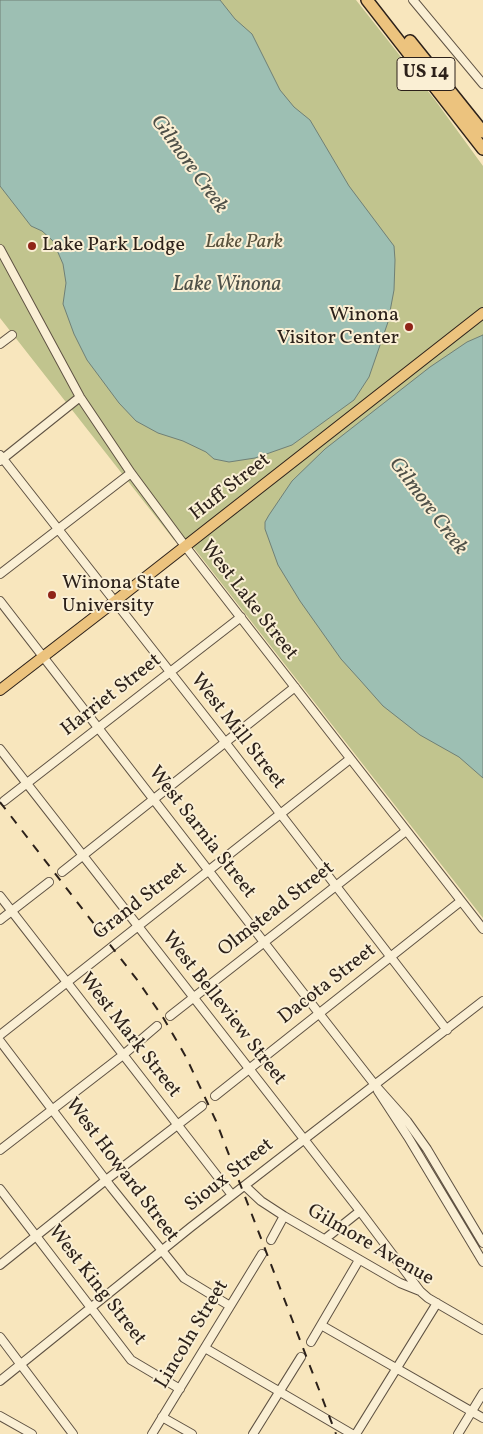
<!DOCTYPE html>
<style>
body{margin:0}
canvas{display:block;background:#f8e6bd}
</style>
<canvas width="483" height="1434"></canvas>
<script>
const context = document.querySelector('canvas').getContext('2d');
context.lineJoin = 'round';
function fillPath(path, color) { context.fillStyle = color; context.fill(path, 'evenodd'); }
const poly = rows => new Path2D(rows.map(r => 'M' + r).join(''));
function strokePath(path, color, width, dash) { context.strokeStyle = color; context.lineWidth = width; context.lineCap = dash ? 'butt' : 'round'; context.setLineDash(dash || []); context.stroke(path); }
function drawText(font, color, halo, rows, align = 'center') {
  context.font = font + ' Vollkorn,serif'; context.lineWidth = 4; context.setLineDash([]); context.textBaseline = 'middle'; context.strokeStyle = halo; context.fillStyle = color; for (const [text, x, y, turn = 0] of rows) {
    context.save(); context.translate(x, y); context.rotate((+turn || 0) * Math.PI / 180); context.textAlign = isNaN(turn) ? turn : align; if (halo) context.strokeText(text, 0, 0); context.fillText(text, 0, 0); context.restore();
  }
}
const green = poly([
 [0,0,356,0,435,100,483,166,483,918,194,548,174,540,0,318]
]);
const water = poly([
 [0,0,220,0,235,19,252,34,280,90,294,107,310,120,349,186,394,246,395,260,394,290,388,322,369,377,354,400,292,445,255,458,229,462,214,459,206,452,183,441,158,433,136,421,119,403,87,360,74,334,63,304,66,283,63,264,53,241,42,231,31,226,0,186,0,0],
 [483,335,483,778,459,757,420,735,383,706,360,680,341,659,300,601,278,565,265,529,265,522,269,515,292,481,325,449,430,367,467,342,483,335]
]);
const minor = poly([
 [413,0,483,84],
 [0,249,80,397,131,473,185,546,483,929],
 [0,344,12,335],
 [0,455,225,742,447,1030],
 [0,461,80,397],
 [0,574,131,473],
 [0,601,318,1012,375,1085,407,1121,427,1149,483,1243],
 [0,749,360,1211,420,1291],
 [4,801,241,617],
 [62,872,295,687],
 [0,896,232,1195],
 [0,920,49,882],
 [170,1016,406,831],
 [0,1035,350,759],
 [0,1041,111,1187,184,1278,230,1306],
 [378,1091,408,1137,483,1262],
 [215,1096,461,901],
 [0,1150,123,1055,157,1026],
 [245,1186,261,1201,284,1216,400,1283,420,1291,428,1298,483,1330],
 [0,1189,131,1360,180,1389],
 [325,1239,360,1211],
 [271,1240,284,1216],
 [0,1265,106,1180,202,1106],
 [321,1325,483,1418],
 [0,1337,73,1434],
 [311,1342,359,1260],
 [205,1348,352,1434],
 [0,1381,191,1227,483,1001],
 [0,1416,32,1434],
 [162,1417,192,1434],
 [152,1434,262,1254],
 [253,1434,301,1357],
 [356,1434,437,1303],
 [458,1434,483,1393]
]);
const major = poly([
 [0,690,114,602,483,313]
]);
const highway = poly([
 [367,0,483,149],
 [410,41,483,132]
]);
const rail = poly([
 [0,802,138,981,164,1019,186,1057,216,1121,336,1434]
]);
const markers = [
 [32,246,5,"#8f2418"],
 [409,327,5,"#8f2418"],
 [52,595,5,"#8f2418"]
];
const shields = [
 [426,74,58]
];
const shieldNames = [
 ["US 14",426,74]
];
const parkNames = [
 ["Lake Park",244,243]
];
const poiNames = [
 ["Lake Park Lodge",42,246],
 ["Winona",399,316,"right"],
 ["Visitor Center",399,339,"right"],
 ["Winona State",62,584],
 ["University",62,607]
];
const streetNames = [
 ["Huff Street",231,488,-38],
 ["West Lake Street",248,601,52],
 ["Harriet Street",112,696,-38],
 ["West Mill Street",237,732,52],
 ["West Sarnia Street",201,833,52],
 ["Grand Street",141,902,-38],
 ["Olmstead Street",277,910,-38],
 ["Dacota Street",328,985,-38],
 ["West Belleview Street",223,1009,52],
 ["West Mark Street",129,1036,52],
 ["West Howard Street",121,1171,53],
 ["Sioux Street",230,1176,-38],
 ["Gilmore Avenue",370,1246,30],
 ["West King Street",96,1286,52],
 ["Lincoln Street",193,1335,-59]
];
const waterNames = [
 ["Gilmore Creek",188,165,54],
 ["Lake Winona",227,286],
 ["Gilmore Creek",427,507,53]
];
fillPath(green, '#c1c48e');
fillPath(water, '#9dbfb3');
strokePath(water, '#708076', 1);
strokePath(minor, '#5f5243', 10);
strokePath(major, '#2c211a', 12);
strokePath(highway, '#2c211a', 14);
strokePath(minor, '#faefd4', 8);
strokePath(major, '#ecc37e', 10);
strokePath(highway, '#ecc37e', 11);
strokePath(rail, '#2c211a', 2, [9, 9]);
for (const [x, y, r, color] of markers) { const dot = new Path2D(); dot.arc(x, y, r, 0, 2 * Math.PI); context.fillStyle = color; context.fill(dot); strokePath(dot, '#faefd4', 2); }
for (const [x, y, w] of shields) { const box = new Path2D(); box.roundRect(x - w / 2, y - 16.5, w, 33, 4); context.fillStyle = '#faefd4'; context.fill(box); strokePath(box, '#2c211a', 1); }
drawText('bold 19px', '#2c211a', null, shieldNames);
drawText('italic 20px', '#59523d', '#faefd4', parkNames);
drawText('20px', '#2c211a', '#faefd4', poiNames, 'left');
drawText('20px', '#2c211a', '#faefd4', streetNames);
drawText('italic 21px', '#4e5048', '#faefd4', waterNames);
</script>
